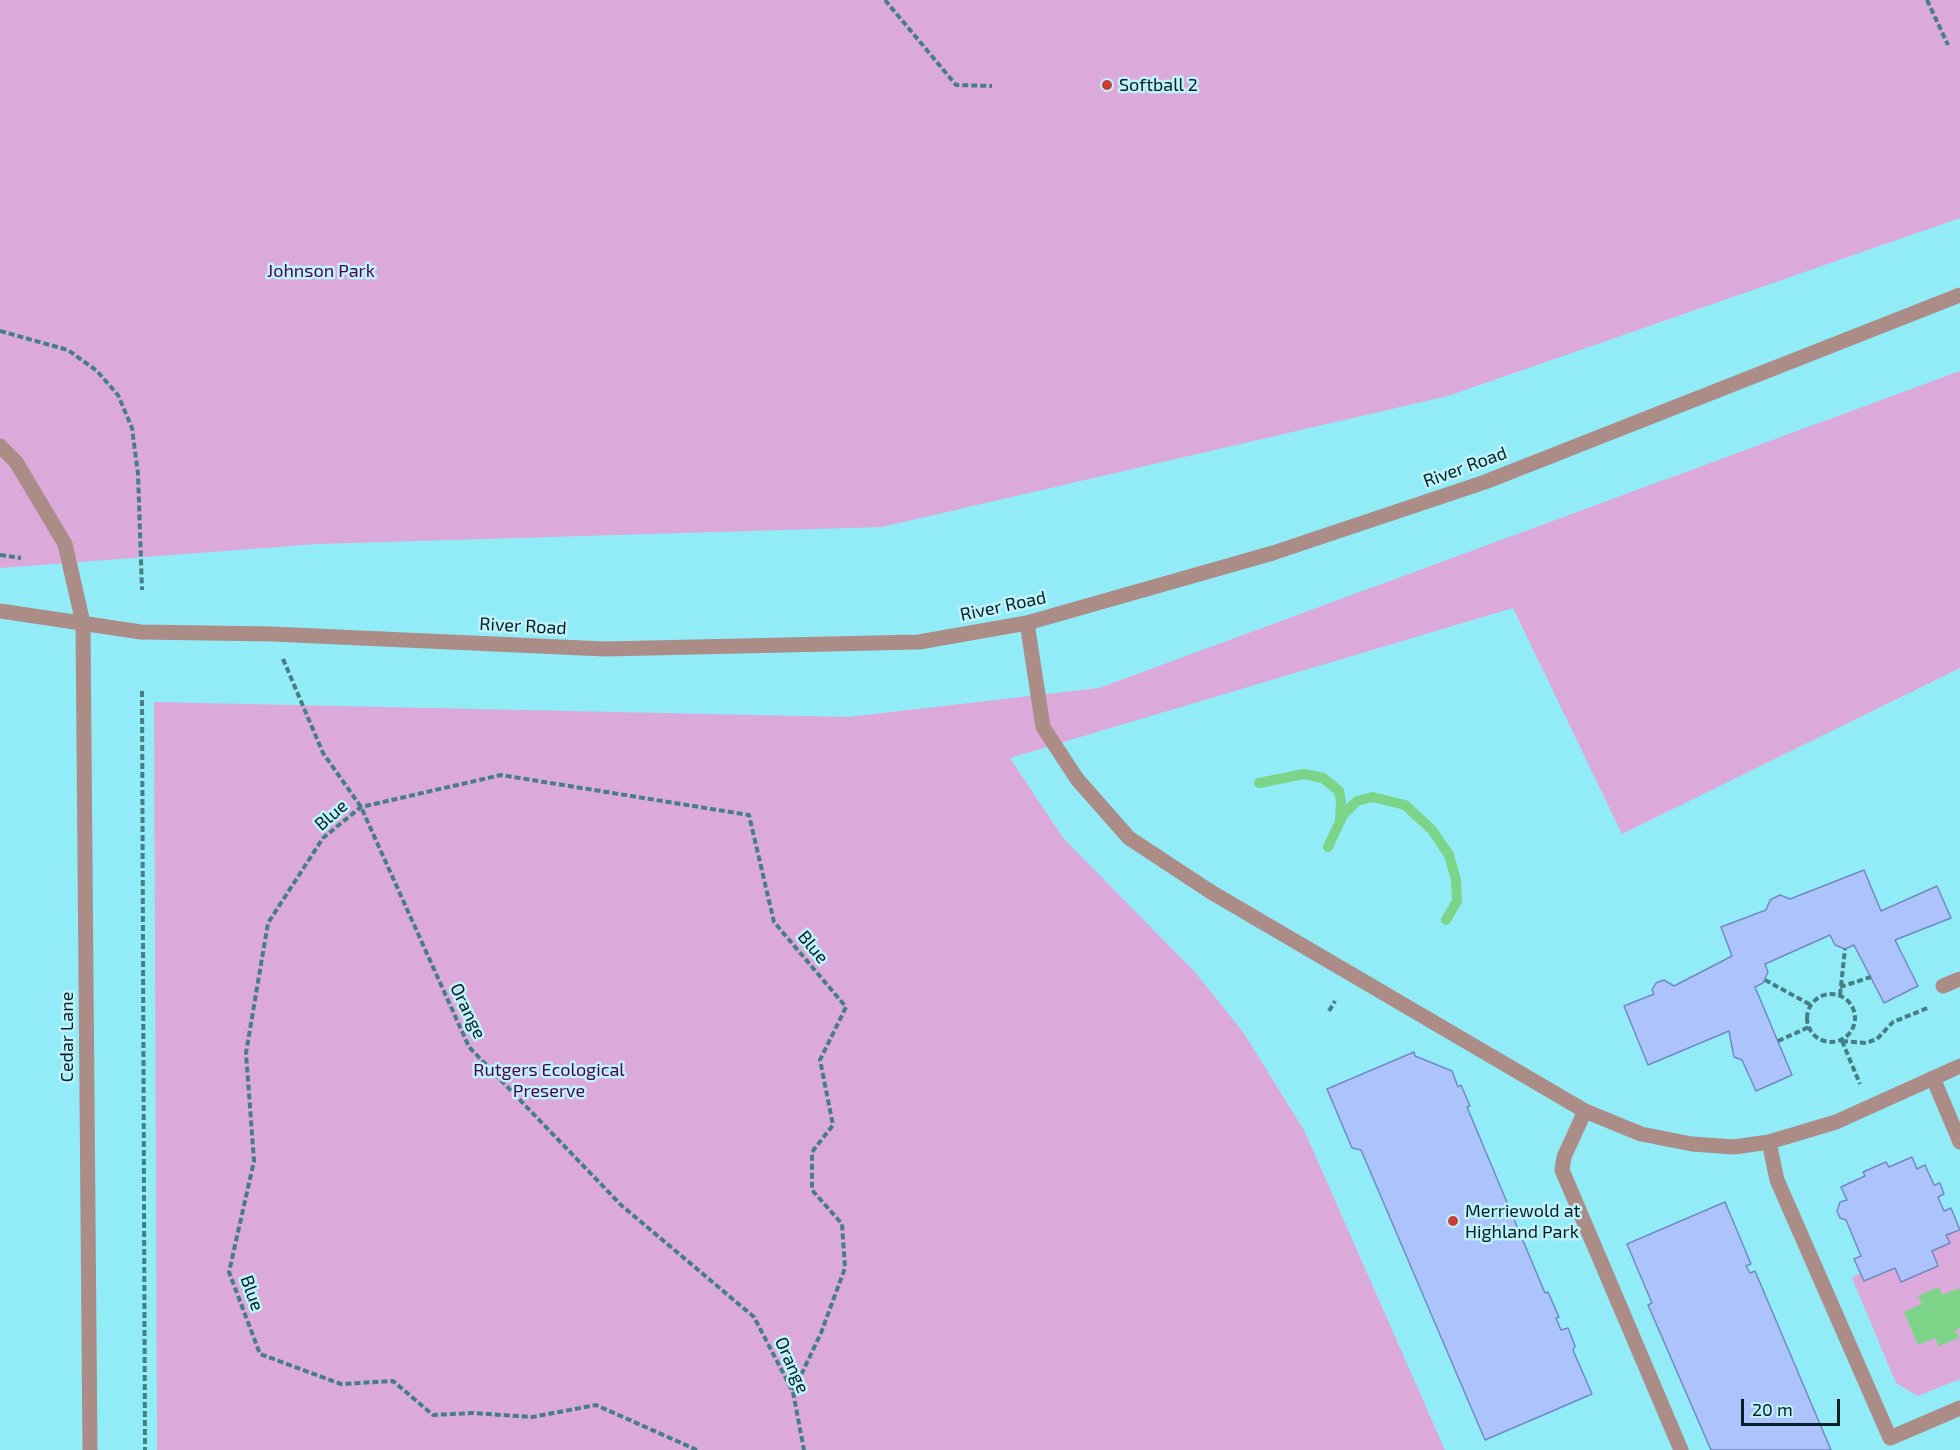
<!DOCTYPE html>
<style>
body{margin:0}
#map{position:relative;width:1960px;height:1450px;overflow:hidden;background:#92ecf8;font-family:"Exo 2",sans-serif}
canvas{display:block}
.scale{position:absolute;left:1741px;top:1399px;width:99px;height:27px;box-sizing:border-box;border:3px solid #032024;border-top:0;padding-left:8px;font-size:18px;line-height:21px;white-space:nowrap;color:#032024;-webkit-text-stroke:4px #c0f2fa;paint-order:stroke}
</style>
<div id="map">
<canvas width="1960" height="1450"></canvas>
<div class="scale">20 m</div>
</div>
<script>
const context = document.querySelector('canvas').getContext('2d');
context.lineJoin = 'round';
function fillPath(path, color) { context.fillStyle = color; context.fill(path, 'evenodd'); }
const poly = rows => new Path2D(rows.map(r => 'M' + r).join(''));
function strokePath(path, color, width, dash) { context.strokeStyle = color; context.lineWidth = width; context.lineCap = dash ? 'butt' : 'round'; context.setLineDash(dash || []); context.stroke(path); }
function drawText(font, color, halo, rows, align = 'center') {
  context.font = font + ' "Exo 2",sans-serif'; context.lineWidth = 5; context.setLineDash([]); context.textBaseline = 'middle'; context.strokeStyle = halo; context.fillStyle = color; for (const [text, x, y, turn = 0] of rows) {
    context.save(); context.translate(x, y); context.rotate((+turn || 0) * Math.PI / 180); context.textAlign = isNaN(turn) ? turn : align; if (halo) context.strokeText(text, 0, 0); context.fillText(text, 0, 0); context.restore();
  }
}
const green = poly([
 [0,0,1960,0,1960,218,1448,396,882,527,318,544,0,568],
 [1960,371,1960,668,1622,834,1513,608,1010,758,1064,839,1194,971,1243,1032,1304,1130,1445,1450,157,1450,154,702,848,717,1099,688],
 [1960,1230,1960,1379,1918,1396,1896,1383,1852,1278,1860,1273,1864,1281,1895,1268,1901,1282,1932,1251,1949,1243,1946,1235]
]);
const water = poly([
 [1939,1287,1942,1295,1959,1288,1960,1291,1960,1328,1955,1330,1959,1338,1939,1346,1935,1338,1918,1345,1904,1312,1922,1304,1918,1296]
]);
const stream = poly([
 [1259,783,1304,774,1323,778,1339,791,1341,802,1340,821],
 [1328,847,1343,815,1357,801,1373,797,1405,805,1432,830,1449,855,1456,880,1457,901,1446,920]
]);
const building = poly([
 [1864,870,1881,911,1937,886,1951,918,1895,940,1918,986,1884,1003,1854,945,1845,949,1835,945,1830,935,1765,964,1768,972,1763,983,1755,987,1792,1075,1756,1091,1742,1060,1734,1057,1729,1031,1648,1065,1624,1006,1654,994,1652,990,1656,983,1664,980,1674,986,1732,956,1721,927,1766,910,1770,900,1780,895,1790,899,1864,870],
 [1414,1052,1415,1056,1452,1071,1458,1087,1461,1085,1470,1106,1467,1107,1545,1293,1548,1292,1559,1317,1556,1318,1561,1330,1568,1328,1575,1346,1573,1350,1592,1394,1485,1440,1361,1150,1352,1148,1327,1089,1414,1052],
 [1912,1157,1917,1169,1925,1165,1934,1185,1940,1183,1944,1194,1938,1197,1944,1211,1951,1208,1960,1230,1946,1235,1950,1243,1932,1251,1938,1266,1901,1282,1895,1268,1864,1281,1854,1259,1861,1256,1846,1220,1840,1218,1837,1211,1840,1202,1847,1200,1841,1187,1865,1176,1863,1172,1886,1162,1889,1167,1912,1157],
 [1725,1202,1751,1264,1746,1266,1750,1273,1755,1271,1831,1450,1711,1450,1648,1305,1652,1303,1627,1244,1725,1202]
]);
const path = poly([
 [885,0,956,85,992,86],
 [1927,0,1948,45],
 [0,331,68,350,97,371,118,395,132,428,138,474,142,590],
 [0,555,21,558],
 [283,659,323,753,361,807,469,1047,621,1205,754,1317,793,1392,804,1450],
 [142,691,145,1450],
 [1765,980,1811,1005],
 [1840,987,1871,977],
 '1807 1018a24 24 0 1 1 48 0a24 24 0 1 1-48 0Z',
 [1840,995,1845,949],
 [1329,1011,1335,1001],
 [1778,1041,1809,1027],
 [1842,1041,1866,1043,1877,1039,1893,1022,1930,1007],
 [1842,1041,1860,1084],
 [697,1450,596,1405,532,1417,473,1413,433,1415,393,1381,341,1384,260,1354,229,1272,254,1161,246,1053,268,923,323,838,361,807,501,775,749,815,774,922,846,1007,820,1060,833,1125,812,1152,812,1190,842,1224,845,1268,821,1333,793,1392]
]);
const minor = poly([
 [0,446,16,462,65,544,83,623,90,1450],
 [0,611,141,632,272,634,605,649,919,642,1027,623,1273,553,1485,482,1960,295],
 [1027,623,1043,727,1077,779,1129,838,1211,892,1585,1111,1641,1134,1692,1144,1734,1147,1769,1142,1836,1122,1960,1066],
 [1943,986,1960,979],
 [1933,1078,1960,1142],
 [1585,1111,1564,1157,1562,1170,1681,1450],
 [1769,1142,1777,1180,1890,1438,1960,1408]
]);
const markers = [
 [1107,85,6,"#ca3c35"],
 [1453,1221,6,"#ca3c35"]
];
const poiNames = [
 ["Softball 2",1119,85],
 ["Merriewold at",1465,1211],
 ["Highland Park",1465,1232]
];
const parkNames = [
 ["Johnson Park",321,271],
 ["Rutgers Ecological",549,1070],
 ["Preserve",549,1091]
];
const streetNames = [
 ["River Road",1465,467,-20],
 ["River Road",1003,606,-12],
 ["River Road",523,626,3],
 ["Blue",331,815,-41],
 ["Blue",813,947,50],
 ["Orange",468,1011,64],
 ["Cedar Lane",67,1037,-90],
 ["Blue",252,1293,70],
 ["Orange",792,1365,66]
];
fillPath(green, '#dcaada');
fillPath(water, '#7bd487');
strokePath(stream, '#7bd487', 10);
fillPath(building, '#adc3fc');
strokePath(building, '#7389c1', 1.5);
strokePath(path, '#457e85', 4, [6, 3]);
strokePath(minor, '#ab8c87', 15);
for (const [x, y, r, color] of markers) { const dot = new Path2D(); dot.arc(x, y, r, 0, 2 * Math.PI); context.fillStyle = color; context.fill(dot); strokePath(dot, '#c0f2fa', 2); }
drawText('18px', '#032024', '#c0f2fa', poiNames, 'left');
drawText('18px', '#4c004d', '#c0f2fa', parkNames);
drawText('18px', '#032024', '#c0f2fa', streetNames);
</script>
